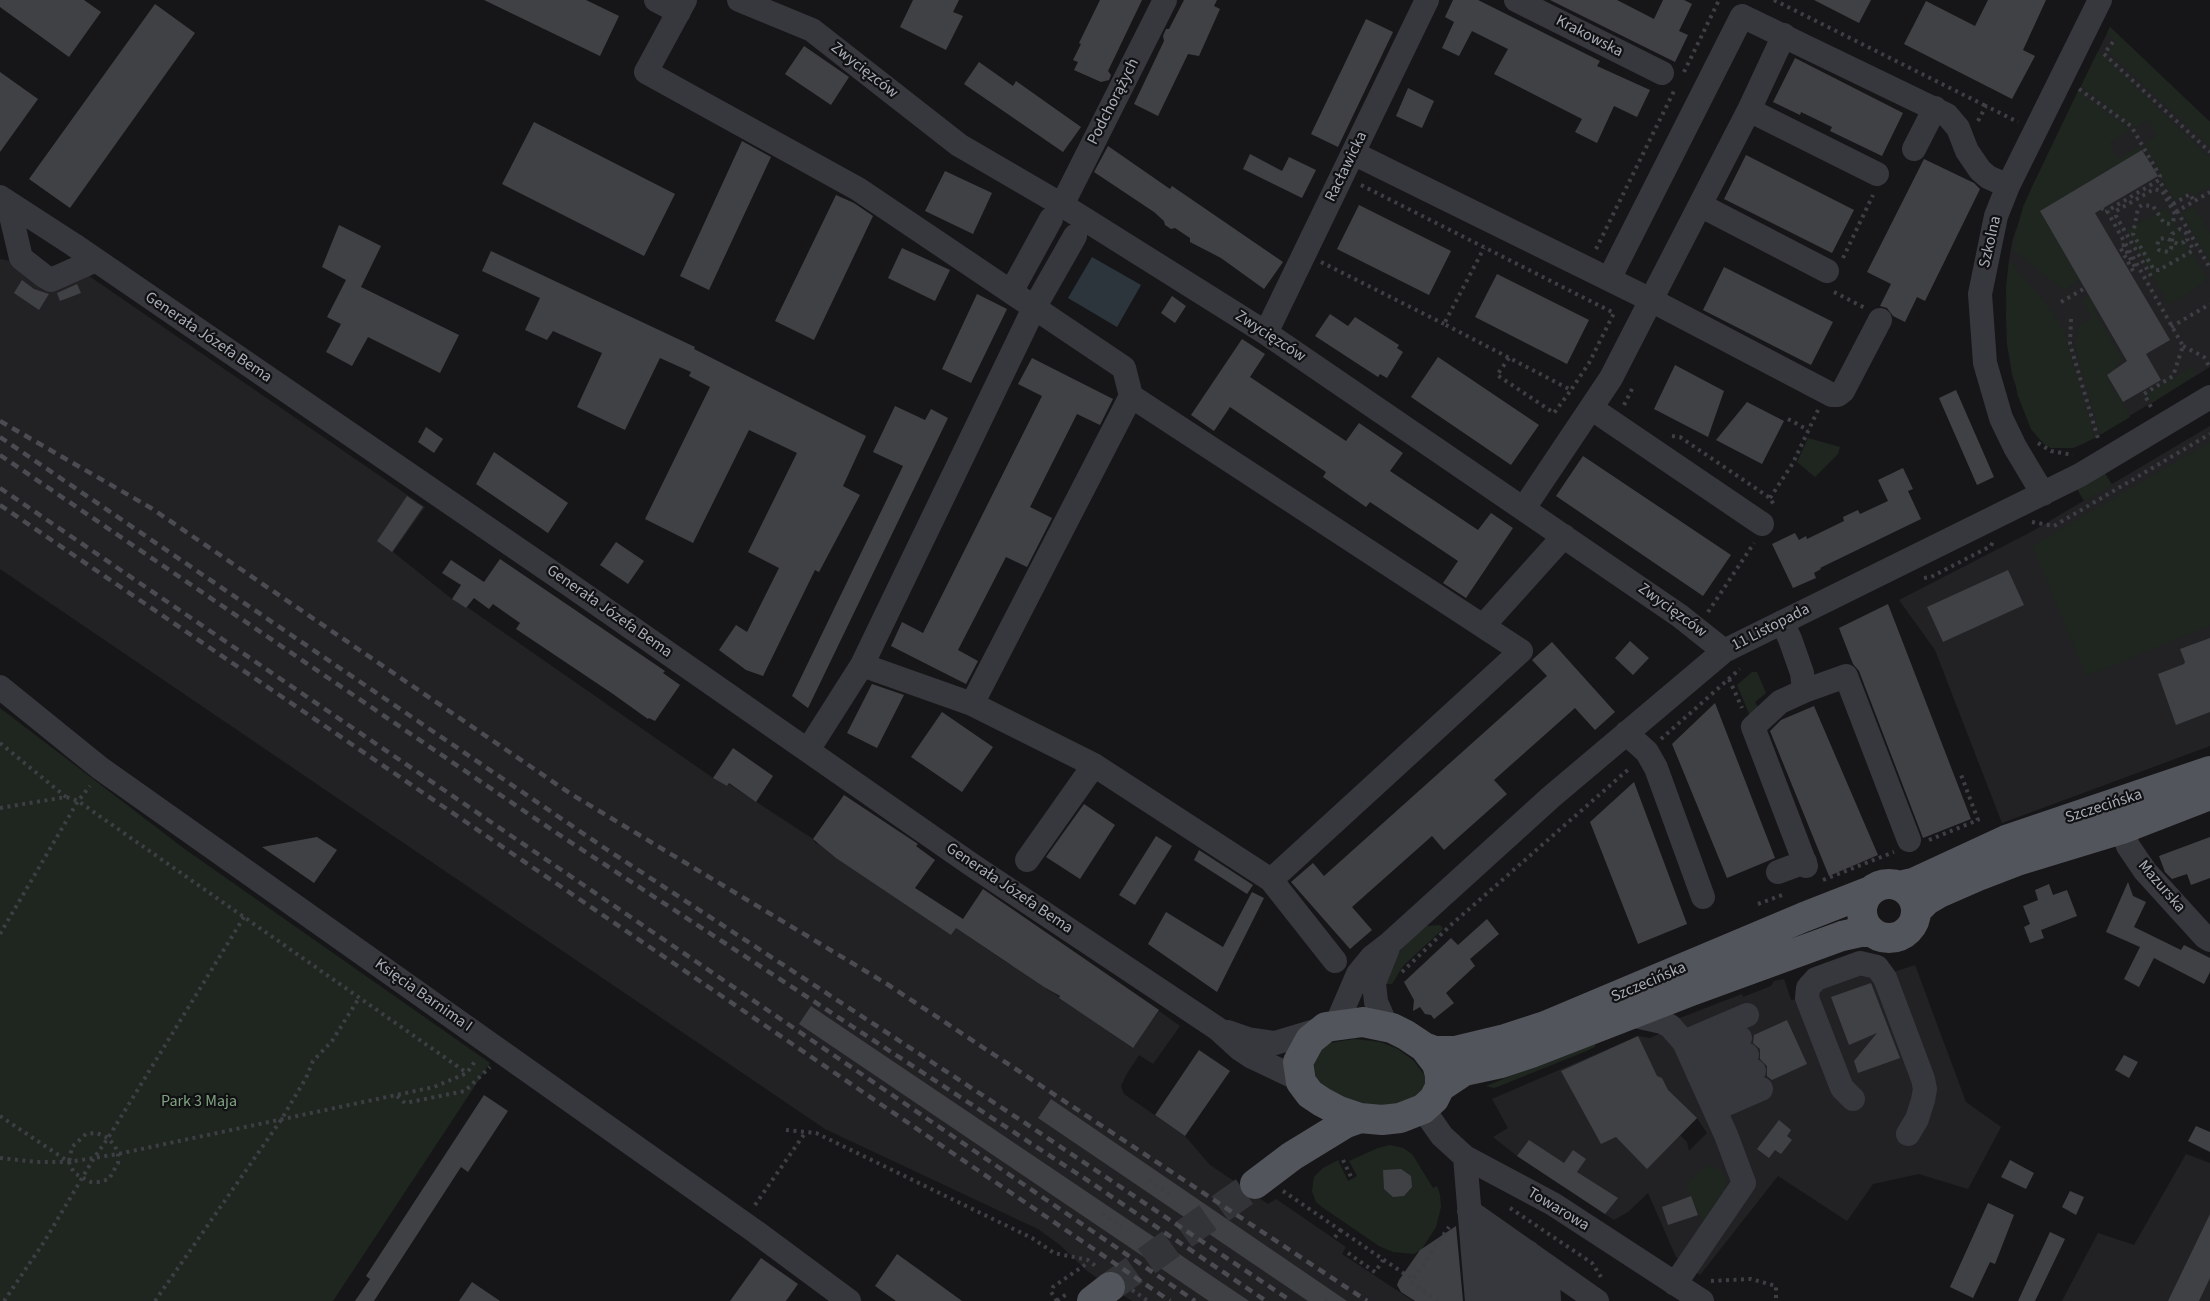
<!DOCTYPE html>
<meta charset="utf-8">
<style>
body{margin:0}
canvas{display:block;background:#161618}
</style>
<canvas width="2210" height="1301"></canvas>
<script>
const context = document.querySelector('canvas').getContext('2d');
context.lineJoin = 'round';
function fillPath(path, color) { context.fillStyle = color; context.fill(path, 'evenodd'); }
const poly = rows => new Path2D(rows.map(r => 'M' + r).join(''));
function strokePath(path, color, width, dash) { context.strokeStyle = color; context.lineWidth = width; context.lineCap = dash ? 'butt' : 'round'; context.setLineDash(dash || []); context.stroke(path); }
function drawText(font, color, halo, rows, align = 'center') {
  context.font = font + ' "Source Sans 3",sans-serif'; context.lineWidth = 4.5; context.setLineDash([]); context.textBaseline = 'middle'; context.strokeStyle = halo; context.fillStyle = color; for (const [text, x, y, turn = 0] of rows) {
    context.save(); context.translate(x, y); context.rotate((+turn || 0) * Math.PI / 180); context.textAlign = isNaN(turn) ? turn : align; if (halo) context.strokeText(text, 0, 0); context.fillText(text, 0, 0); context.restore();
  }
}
const built = poly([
 [2110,27,2210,122,2210,367,2085,443,2073,448,2051,448,2044,444,2031,429,2012,375,2007,344,2006,316,2009,260,2013,238,2032,187],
 [0,259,89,276,425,507,393,552,452,599,466,608,467,607,713,778,727,786,729,784,813,839,816,844,818,843,951,935,956,928,1009,964,1022,970,1021,972,1028,975,1027,976,1039,983,1039,984,1061,998,1132,1048,1159,1011,1180,1026,1153,1064,1139,1055,1126,1075,1121,1086,1124,1094,1185,1136,1210,1165,1268,1204,1276,1199,1346,1247,1342,1254,1413,1301,1132,1301,1087,1271,1060,1245,1038,1229,825,1129,0,569],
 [2210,426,2210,746,2002,823,1935,650,1899,600,2031,532],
 [1915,965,1966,1102,2001,1127,1968,1189,1919,1174,1873,1184,1847,1221,1778,1176,1700,1275,1676,1257,1648,1193,1628,1212,1614,1220,1517,1156,1493,1137,1508,1128,1492,1099,1638,1036,1650,1038,1659,1034,1672,1021,1742,994,1743,997,1771,986,1774,981,1784,979,1791,1000,1797,999,1796,987,1801,977,1815,970,1891,973],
 [1697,1118,1707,1133,1689,1151,1687,1142,1680,1135],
 [2186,1154,2210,1163,2210,1301,2062,1301,2098,1233,2134,1245]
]);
const green = poly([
 [2110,27,2210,122,2210,147,2108,51,2116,42,2107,33],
 [2098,51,2210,158,2210,186,2194,196,2191,191,2174,201,2161,178,2163,177,2144,144,2157,136,2148,120,2135,128,2081,86],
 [2078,91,2131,130,2109,143,2118,159,2140,146,2142,150,2040,211,2080,280,2064,290,2012,249,2023,207,2032,187],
 [2194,206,2210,234,2210,262,2182,213],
 [2166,208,2208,280,2169,304,2126,231],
 [2009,260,2053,313,2064,332,2095,438,2073,448,2051,448,2044,444,2031,429,2018,396,2007,344,2006,287],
 [2089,296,2096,308,2094,310,2123,360,2115,365,2117,368,2107,375,2110,380,2108,382,2115,393,2117,392,2130,417,2100,435,2076,349,2078,327,2092,319,2082,300],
 [2192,367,2196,375,2152,403,2147,394],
 [1808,438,1840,447,1838,454,1815,477,1797,462],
 [2210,442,2210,625,2087,676,2032,546],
 [2105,473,2112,485,2084,501,2077,489],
 [1752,672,1757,672,1766,693,1755,702,1758,707,1750,716,1737,685],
 [0,708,186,850,490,1063,333,1301,0,1301],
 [1440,925,1443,929,1403,966,1392,984,1381,984,1393,959,1409,941,1426,926],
 [1355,1039,1380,1042,1398,1049,1414,1061,1425,1076,1425,1087,1421,1094,1405,1103,1374,1106,1334,1095,1315,1079,1313,1064,1316,1054,1329,1043],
 [1595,1042,1595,1047,1584,1052,1497,1087,1494,1088,1486,1086],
 [1390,1145,1403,1148,1412,1154,1433,1188,1437,1186,1440,1195,1441,1207,1436,1227,1421,1250,1414,1254,1393,1252,1379,1246,1322,1207,1316,1202,1312,1191,1314,1177,1323,1168,1338,1160,1348,1181,1357,1176,1349,1161,1378,1148],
 [1707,1166,1714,1167,1722,1171,1726,1179,1725,1189,1724,1197,1703,1222,1687,1189,1689,1181]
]);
const water = poly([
 [1092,257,1141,285,1117,327,1068,298]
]);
const building = poly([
 [0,0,84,0,101,12,69,57,0,7],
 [484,0,586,0,619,16,600,56],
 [913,0,959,0,953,12,963,16,946,50,900,27],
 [1100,0,1142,0,1108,71,1111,75,1109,80,1101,82,1074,70,1078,62,1073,60,1081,44,1079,43],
 [1184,0,1217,0,1214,6,1220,9,1199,56,1188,54,1158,116,1134,104,1164,41,1163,36,1166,29,1169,29],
 [1453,0,1478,0,1600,61,1597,66,1650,90,1637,117,1614,106,1597,143,1575,132,1582,119,1494,74,1508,49,1472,31,1459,56,1442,48,1454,22,1445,17],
 [1550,0,1617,0,1654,19,1663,0,1684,0,1692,4,1679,31,1688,35,1675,62],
 [1814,0,1871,0,1859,23],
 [1988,0,2046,0,2023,50,2035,56,2012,99,1904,44,1926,1,1975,26],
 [155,4,195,33,70,208,29,179],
 [1366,19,1393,32,1338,147,1311,134],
 [804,46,849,77,831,105,785,74],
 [1795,58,1903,113,1882,156,1830,131,1832,127,1801,112,1800,115,1773,102],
 [979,62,1013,86,1016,81,1081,127,1063,152,964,84],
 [0,72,38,99,0,152],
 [1408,88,1434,101,1422,128,1396,116],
 [534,122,675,194,644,256,502,184],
 [742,141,771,157,709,290,680,276],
 [1108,146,1170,189,1172,186,1283,262,1264,289,1221,258,1190,242,1190,238,1175,228,1171,229,1165,225,1164,221,1154,212,1094,172],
 [2142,150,2158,176,2095,213,2170,340,2146,354,2161,380,2123,402,2107,375,2127,361,2040,211],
 [1250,154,1282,171,1289,157,1316,170,1302,198,1243,169],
 [1746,155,1854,210,1832,253,1724,199],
 [1924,159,1974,183,1980,189,1925,301,1917,297,1905,322,1893,316,1887,308,1880,306,1891,284,1867,272],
 [945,171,992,193,973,234,925,211],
 [836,195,854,203,873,216,814,340,775,321],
 [1359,205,1451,251,1429,295,1337,249],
 [339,225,381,246,361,287,459,335,440,373,368,337,352,366,326,352,341,324,327,317,346,280,322,267],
 [902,248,950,270,935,301,888,278],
 [491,251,695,347,694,349,866,436,843,486,860,495,819,572,815,570,763,676,746,670,719,650,736,625,747,632,779,568,748,552,797,453,749,430,693,543,645,519,710,387,689,376,691,372,660,358,625,430,577,407,602,353,553,331,547,340,525,330,540,298,482,271],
 [1724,267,1833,322,1811,365,1703,310],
 [1497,274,1589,320,1567,364,1475,317],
 [22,280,34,289,49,294,39,310,14,293],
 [77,284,81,293,60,301,57,293],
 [977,294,1007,309,971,383,942,369],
 [1172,296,1186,306,1175,323,1161,313],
 [1330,314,1348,326,1355,317,1399,345,1397,348,1403,352,1387,378,1380,374,1378,377,1315,336],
 [1242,339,1265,354,1250,377,1346,441,1359,423,1403,453,1390,471,1478,530,1491,513,1513,528,1466,598,1443,583,1458,561,1370,502,1366,507,1323,477,1326,472,1230,407,1214,431,1191,415],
 [1438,357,1539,425,1511,465,1411,397],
 [1032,358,1113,399,1100,425,1077,414,1030,507,1052,518,1027,567,1006,557,958,650,978,661,966,684,891,646,902,622,923,633,1042,396,1018,384],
 [1675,365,1724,391,1708,437,1654,409],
 [1956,390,1994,477,1977,485,1939,398],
 [1747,402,1784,421,1762,464,1716,440],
 [895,406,925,420,931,409,948,418,808,708,792,696,903,466,873,452],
 [426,427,443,439,434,453,418,442],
 [494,452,568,503,548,533,476,484],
 [1583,456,1731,555,1703,596,1556,496],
 [1903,468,1913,489,1908,491,1921,519,1820,568,1821,569,1814,573,1816,578,1793,588,1772,544,1795,533,1799,540,1806,536,1807,539,1844,521,1843,517,1858,510,1860,514,1888,501,1878,480],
 [407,496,423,507,392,552,377,541],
 [616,542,644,561,628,584,600,565],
 [500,559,665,671,663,673,680,685,655,721,649,718,648,719,613,694,516,629,520,623,493,604,489,609,474,598,466,608,452,599,461,585,442,573,451,560,484,582],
 [2008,570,2024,605,1943,642,1927,607],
 [1888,604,1971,819,1923,838,1859,671,1853,664,1839,628],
 [2210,638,2210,712,2176,725,2158,674,2184,664,2185,662,2180,649],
 [1630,641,1649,658,1633,675,1615,658],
 [1552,642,1615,712,1595,730,1575,708,1494,780,1507,794,1444,850,1432,836,1352,907,1372,930,1350,949,1291,882,1313,863,1324,876,1547,676,1532,660],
 [872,684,904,695,877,748,847,733],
 [1715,703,1775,858,1727,878,1672,744],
 [1814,706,1878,855,1829,876,1770,731,1781,720],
 [942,712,993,747,962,792,911,757],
 [733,748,773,776,756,802,729,783,727,786,713,778],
 [1634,782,1687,924,1638,944,1590,822],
 [844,795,918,844,916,846,935,860,915,888,963,919,983,889,1159,1010,1133,1048,1059,998,1060,996,1044,987,956,928,959,924,951,935,836,858,813,839],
 [1084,804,1115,825,1080,879,1046,857],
 [1156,836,1172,846,1135,905,1119,895],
 [317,837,337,850,314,883,262,847],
 [2210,837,2210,878,2191,885,2187,874,2172,879,2165,872,2159,856],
 [1199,850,1253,885,1247,894,1194,860],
 [2128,882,2133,896,2146,902,2134,927,2181,950,2184,945,2210,958,2210,972,2204,984,2154,958,2139,987,2124,979,2140,947,2106,932],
 [2049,884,2053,895,2067,890,2077,916,2041,930,2044,938,2030,943,2024,927,2030,924,2023,906,2038,900,2035,890],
 [1252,892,1264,898,1217,992,1148,944,1166,912,1223,947],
 [1487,919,1499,934,1470,959,1475,966,1446,993,1454,1003,1434,1019,1431,1015,1425,1014,1420,1007,1413,1011,1414,1000,1404,982,1451,938,1458,945],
 [1871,983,1900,1058,1858,1073,1854,1061,1877,1033,1849,1045,1831,997],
 [811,1006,1249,1301,1209,1301,799,1024],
 [1787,1020,1807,1064,1772,1080,1767,1076,1767,1066,1760,1059,1760,1049,1753,1043,1754,1035],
 [1638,1036,1657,1076,1662,1078,1668,1090,1697,1118,1647,1169,1616,1137,1601,1144,1561,1071],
 [1199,1050,1230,1071,1185,1136,1155,1115],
 [2124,1055,2138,1062,2129,1078,2115,1070],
 [484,1095,508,1111,468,1172,461,1167,374,1301,355,1301,370,1279,366,1276],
 [1051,1099,1347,1301,1308,1301,1038,1118],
 [1779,1120,1791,1130,1787,1136,1792,1140,1781,1154,1775,1150,1769,1158,1757,1149],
 [2196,1126,2210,1132,2210,1152,2188,1141],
 [1529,1140,1564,1163,1573,1150,1586,1159,1577,1172,1618,1198,1605,1214,1517,1156],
 [2010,1160,2034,1173,2026,1189,2001,1177],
 [1401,1169,1411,1176,1412,1187,1404,1196,1393,1197,1384,1189,1383,1170],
 [2070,1191,2084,1197,2076,1215,2062,1207],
 [1691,1196,1698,1215,1668,1225,1662,1207],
 [1988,1203,2014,1215,1995,1264,1990,1262,1973,1298,1950,1287],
 [2210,1214,2210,1278,2199,1301,2168,1301],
 [1456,1226,1463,1301,1415,1301,1401,1292,1397,1285,1399,1280,1420,1250],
 [2050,1232,2065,1239,2035,1301,2018,1301],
 [897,1254,918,1269,962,1301,896,1301,875,1286],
 [761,1258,798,1284,786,1301,730,1301],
 [472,1282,500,1301,459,1301]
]);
const majorTunnel = poly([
 [1110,1287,1255,1184]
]);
const path = poly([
 [1774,0,1986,106],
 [2113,42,2104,54,2210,152],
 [1684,72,1719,0],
 [2079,89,2131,126,2160,176,2159,180],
 [1978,121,1986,106,2018,122],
 [1361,185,1614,313,1589,363,1571,390,1444,324,1484,248],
 [2173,204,2190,194,2194,201],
 [2101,208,2107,211],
 [2177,211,2210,268],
 [1596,249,1675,89],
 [1843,258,1873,195],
 [1321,262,1444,324],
 [2133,271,2120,247,2123,245,2135,267],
 [2151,276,2116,216,2116,211,2154,189,2162,191,2175,214,2173,222,2170,224,2164,223,2153,206,2142,205,2138,208,2133,234,2154,270,2159,270,2192,251,2193,249,2187,239,2187,234,2180,229,2172,234,2172,241,2171,249,2168,252,2159,250,2157,246,2159,239,2166,238,2178,244,2184,242,2187,239],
 [1834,292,1865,308],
 [2061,302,2085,288],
 [2071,319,2070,344,2099,442],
 [2171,327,2210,304],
 [2183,346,2204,357,2210,368],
 [1509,358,1497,375,1554,413,1571,390],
 [1624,405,1633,387],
 [2151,407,2144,394,2173,376,2183,346,2107,211,2159,180,2177,211,2210,192],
 [1788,419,1808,430],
 [1672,436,1680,437,1770,498,1774,505],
 [2038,443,2051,451,2073,455],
 [1770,498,1793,463,1818,410],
 [2032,522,2054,526,2210,434],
 [1924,578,1931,577,1991,546,1993,541],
 [1708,612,1754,543],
 [1729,679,1742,708],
 [1661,739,1740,669],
 [0,743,66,797],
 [0,808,66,797,78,801,467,1073],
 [1929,840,1978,820,1960,772],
 [1823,880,1894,852],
 [1758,904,1785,894],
 [0,934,78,801,90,786],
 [1402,972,1452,924,1631,767],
 [397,1096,405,1103,465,1091,490,1067],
 [0,1116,69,1162,74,1173,91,1182,100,1182,109,1179,118,1163,118,1154,115,1146,108,1138,97,1133,86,1134,72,1147,69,1162],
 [786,1130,816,1133,1032,1238,1054,1253,1088,1260,1098,1268],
 [0,1158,37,1162,69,1162,118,1154,434,1087,467,1073,476,1060],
 [1343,1160,1352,1179],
 [1149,1180,1169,1194],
 [1283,1191,1340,1230,1334,1239],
 [755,1205,805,1133],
 [1510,1208,1592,1263,1601,1277],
 [1102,1214,1122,1227],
 [1340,1230,1412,1279],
 [1348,1253,1375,1272,1383,1260],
 [1711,1281,1751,1279,1776,1286,1776,1301],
 [1132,1290,1148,1301],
 [1325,1299,1328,1301],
 [4,1301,44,1242,94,1158,108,1138,244,917],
 [155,1301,281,1120,306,1078,313,1061,332,1041,359,998],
 [1057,1301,1051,1292,1053,1287,1089,1262],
 [1057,1301,1068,1293],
 [1438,1301,1411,1282,1449,1227]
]);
const minor = poly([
 [656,0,679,12],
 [685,0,646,72,858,189,1124,368,1131,396],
 [739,0,812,30,959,145,1062,205,1266,333,1680,616,1724,651],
 [1516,0,1662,73],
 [1784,35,1749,110,1651,300,1832,395,1838,395,1843,391,1880,320],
 [1749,110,1877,174],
 [1914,149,1935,108],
 [1353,153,1651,300,1611,378,1524,508],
 [0,197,74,245,573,587,972,865,1218,1029,1240,1049,1252,1057,1292,1076,1301,1082],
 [8,203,21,258,44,276,51,280,96,260],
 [1062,205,1165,0],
 [1700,205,1827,271],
 [1609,279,1742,16,1947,115,1958,128,1967,151,1980,170,1988,177,2008,186],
 [1011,292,1051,219],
 [1266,333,1427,0],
 [1591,408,1762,524],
 [2043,494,2015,447,2001,418,1985,363,1980,294,1996,216,2008,186,2100,0],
 [1782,622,1790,639,1802,673,1804,691,1846,676,1909,840],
 [1483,626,1564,536],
 [862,665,972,704],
 [0,687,100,768,756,1232,849,1301],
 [1804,691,1780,702,1753,727,1806,866],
 [1626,733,1647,752,1656,768,1703,897],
 [808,750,862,665,1034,308,1075,236],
 [2122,829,2128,846,2145,871,2205,937,2210,940],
 [1027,860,1094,765],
 [1778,872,1805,862],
 [1271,880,1094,765,972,704,1131,396,1521,651,1271,880,1335,961],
 [1388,948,1374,983,1376,1002,1384,1020,1392,1028],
 [1631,1015,1662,1022,1670,1026,1684,1042,1726,1135,1744,1183,1675,1284],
 [1336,1025,1358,974,1372,957,1390,943,1551,797,1724,651,2080,475,2210,397],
 [1228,1032,1248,1039,1275,1043,1325,1028],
 [1684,1042,1747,1015],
 [1692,1059,1740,1038],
 [1699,1076,1747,1055],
 [1707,1093,1754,1071],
 [1853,1099,1842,1088,1807,998,1808,988,1816,979,1860,963,1877,967,1885,978,1923,1079,1925,1089,1923,1100,1917,1119,1908,1134],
 [1423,1109,1442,1136,1465,1157,1553,1204,1702,1301],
 [1715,1109,1761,1089],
 [1465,1157,1477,1301],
 [1469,1211,1597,1301],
 [1489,1226,1495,1301],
 [1508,1239,1513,1301],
 [1528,1252,1531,1301],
 [1547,1266,1549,1301]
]);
const major = poly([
 '1862 911a27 27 0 1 1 54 0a27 27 0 1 1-54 0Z',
 [1899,886,1913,883,2006,840,2210,771],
 [1916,911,1927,900,1939,893,1978,876,2017,861,2122,829,2210,795],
 [1363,1022,1392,1028,1406,1035,1424,1047,1437,1064,1440,1075,1440,1087,1434,1099,1423,1109,1400,1118,1382,1120,1360,1118,1339,1111,1322,1102,1310,1094,1301,1082,1298,1062,1310,1040,1326,1027,1363,1022],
 [1424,1047,1435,1051,1455,1051,1505,1039,1545,1026,1804,917,1868,892],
 [1440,1087,1464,1071,1501,1063,1531,1053,1691,991,1842,936,1860,932,1871,932],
 [1255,1184,1292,1156,1346,1123,1360,1118],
 [1092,1301,1110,1287]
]);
const rail = poly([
 [0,421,151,508,571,794,887,984,1367,1301],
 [0,437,606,849,1022,1121,1291,1301],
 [0,455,555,832,1087,1180,1266,1301],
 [0,488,1195,1301],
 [0,505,1170,1301]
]);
const streetNames = [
 ["Krakowska",1589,37,27],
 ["Zwycięzców",864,71,38],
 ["Podchorążych",1114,102,-63],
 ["Racławicka",1347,167,-64],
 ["Szkolna",1991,242,-77],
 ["Zwycięzców",1270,337,33],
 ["Generała Józefa Bema",208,338,34],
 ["Zwycięzców",1672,611,36],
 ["Generała Józefa Bema",609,612,35],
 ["11 Listopada",1771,628,-27],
 ["Szczecińska",2104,807,-18],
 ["Mazurska",2161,887,49],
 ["Generała Józefa Bema",1009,889,34],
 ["Szczecińska",1649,983,-23],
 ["Księcia Barnima I",423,996,35],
 ["Towarowa",1558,1210,31]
];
const parkNames = [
 ["Park 3 Maja",199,1102]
];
fillPath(built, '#222225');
fillPath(green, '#1e261f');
fillPath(water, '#2c353c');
fillPath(building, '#404145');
strokePath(majorTunnel, '#333438', 30, [30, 15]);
strokePath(path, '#3d3f44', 4, [3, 4.5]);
strokePath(minor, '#37383d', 24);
strokePath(major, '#53555c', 30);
strokePath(rail, '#4a4c52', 4.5, [8, 6]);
drawText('16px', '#a8adb8', '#111113', streetNames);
drawText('16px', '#7fa381', '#111113', parkNames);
</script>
